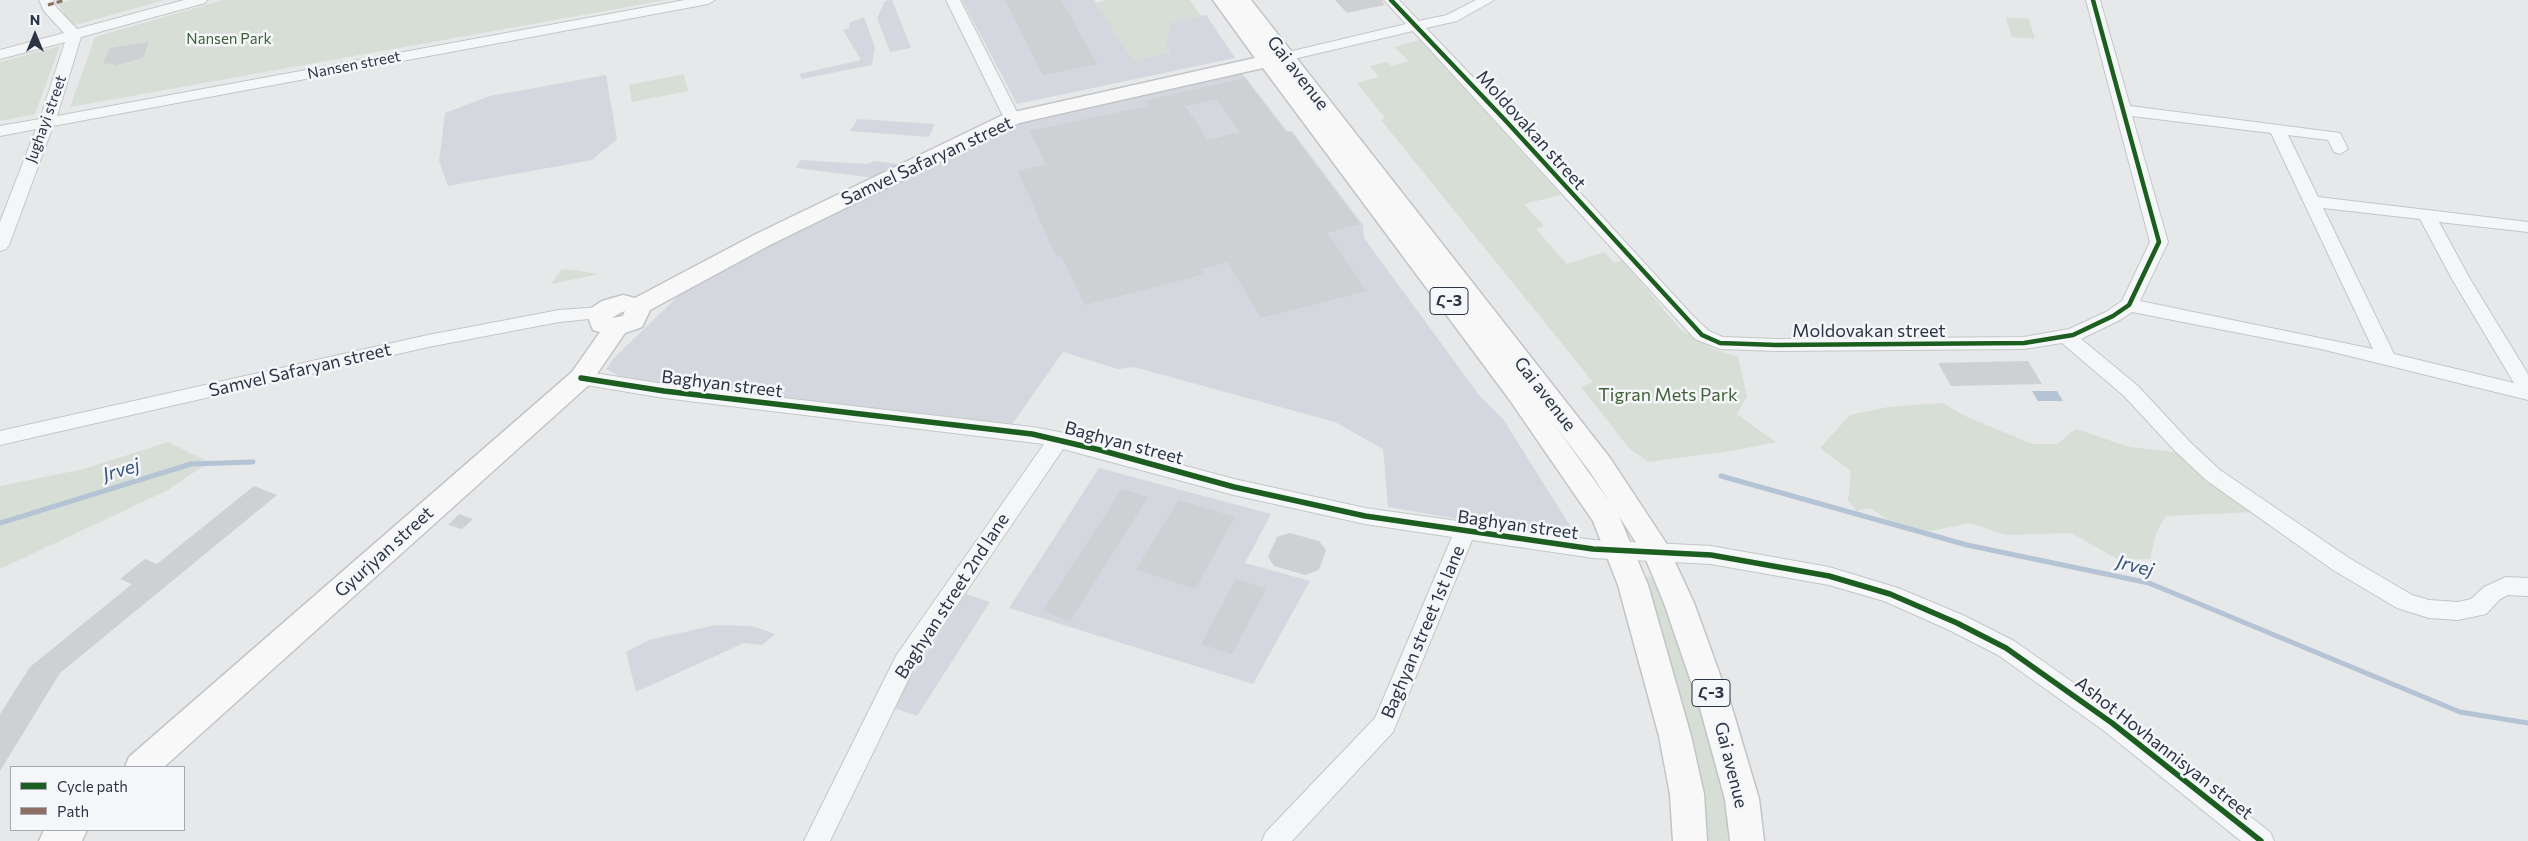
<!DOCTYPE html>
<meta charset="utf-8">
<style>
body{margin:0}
#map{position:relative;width:2528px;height:841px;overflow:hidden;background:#e6e8ea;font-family:Commissioner,sans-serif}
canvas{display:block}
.legend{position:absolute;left:10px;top:766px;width:175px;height:65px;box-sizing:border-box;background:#f4f6f9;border:1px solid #a4a8b1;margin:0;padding:6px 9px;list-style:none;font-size:15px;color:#2b3445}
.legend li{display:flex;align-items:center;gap:10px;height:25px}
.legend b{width:25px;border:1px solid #a4a8b1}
.north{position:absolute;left:10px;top:10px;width:50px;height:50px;-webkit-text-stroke:4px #f4f6f9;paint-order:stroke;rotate:0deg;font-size:14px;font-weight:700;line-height:20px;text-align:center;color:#2b3445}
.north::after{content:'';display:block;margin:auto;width:18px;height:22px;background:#2b3445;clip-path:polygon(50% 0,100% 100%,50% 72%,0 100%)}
</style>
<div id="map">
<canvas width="2528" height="841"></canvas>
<ul class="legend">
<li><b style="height:6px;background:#1b5e20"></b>Cycle path</li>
<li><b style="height:6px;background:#8d6e63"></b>Path</li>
</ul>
<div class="north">N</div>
</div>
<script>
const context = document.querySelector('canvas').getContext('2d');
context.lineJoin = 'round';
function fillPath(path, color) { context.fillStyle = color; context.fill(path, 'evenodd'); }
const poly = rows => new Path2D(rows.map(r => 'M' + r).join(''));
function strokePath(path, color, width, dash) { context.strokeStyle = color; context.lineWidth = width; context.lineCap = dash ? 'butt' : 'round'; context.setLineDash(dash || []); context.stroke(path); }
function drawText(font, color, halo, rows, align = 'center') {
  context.font = font + ' Commissioner,"Noto Sans Armenian",sans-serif'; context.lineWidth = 5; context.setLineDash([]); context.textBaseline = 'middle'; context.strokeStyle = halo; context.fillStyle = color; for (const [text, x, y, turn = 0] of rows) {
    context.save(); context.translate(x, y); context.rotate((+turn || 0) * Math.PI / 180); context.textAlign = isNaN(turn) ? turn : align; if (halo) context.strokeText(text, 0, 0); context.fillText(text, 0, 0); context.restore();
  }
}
const built = poly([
 [892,0,911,48,890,52,877,18,885,1],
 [962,0,1094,0,1134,61,1171,52,1165,43,1171,22,1206,15,1235,58,1017,104],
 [864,17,875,48,872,65,802,79,799,74,861,60,843,30,850,28,849,23],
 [1242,73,1287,131,1292,131,1363,225,1364,238,1479,395,1503,419,1579,540,1388,507,1383,449,1335,422,1134,367,1118,369,1063,352,1011,426,625,379,606,369,614,358,694,281,1022,119,1034,121],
 [606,75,617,139,592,160,448,186,439,161,445,113,490,96],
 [858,119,935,124,929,137,850,131],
 [800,160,867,164,875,161,898,164,874,178,796,168],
 [1099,468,1271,514,1245,563,1310,581,1253,684,1009,608],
 [966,594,990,602,917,716,891,707],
 [716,625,752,626,775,634,762,645,744,643,636,692,626,652,649,640]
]);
const green = poly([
 [72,0,164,0,72,26,58,4],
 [223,0,666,0,70,107,95,37],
 [1107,0,1190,0,1201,16,1171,22,1165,43,1171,52,1134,61,1096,3],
 [2006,17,2029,19,2035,39,2012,37],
 [1420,40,1561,195,1524,204,1544,226,1536,229,1567,264,1604,252,1614,263,1622,260,1680,329,1713,349,1738,357,1747,396,1737,414,1776,442,1731,451,1648,462,1629,448,1581,387,1593,382,1381,120,1385,118,1357,83,1379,77,1370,66,1387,62,1392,66,1409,61,1394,47],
 [60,46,35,114,0,121,0,62],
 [684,74,688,91,632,102,629,85],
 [566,269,599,274,551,284,561,270],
 [1942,403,1969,418,2033,444,2057,444,2076,429,2129,447,2174,452,2254,512,2166,516,2156,533,2150,559,2119,560,2071,533,2005,535,1970,523,1925,532,1898,527,1870,508,1856,511,1848,500,1851,471,1820,448,1850,415,1888,407],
 [168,442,209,462,168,490,0,569,0,486,84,469],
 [1643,577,1656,577,1721,771,1727,809,1728,841,1703,841]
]);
const water = poly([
 [2032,391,2057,391,2063,401,2038,401]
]);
const stream = poly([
 [1721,476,1967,545,2149,583,2460,712,2528,723],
 [0,523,191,464,253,462]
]);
const building = poly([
 [1005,0,1061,0,1097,64,1043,75],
 [1335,0,1382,0,1384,5,1347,13],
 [149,42,143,58,113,66,114,63,103,64,110,48],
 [1245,78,1286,133,1290,131,1360,224,1327,233,1366,291,1261,318,1228,262,1202,269,1205,274,1085,305,1061,255,1056,256,1018,171,1046,164,1030,131,1148,106,1144,101],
 [1217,99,1240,132,1208,140,1185,106],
 [2028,361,2042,384,1951,386,1938,363],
 [254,486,277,495,60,673,0,771,0,714,30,667,132,584,120,579,145,559,157,564],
 [1122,489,1148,497,1070,621,1043,611],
 [1179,500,1235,517,1195,589,1136,569],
 [459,514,473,519,462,529,448,525],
 [1290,533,1319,541,1326,550,1319,570,1305,575,1274,566,1268,557,1277,537],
 [1236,579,1266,589,1232,654,1201,644]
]);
const minor = poly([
 [39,0,53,0,56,7,77,29,184,0,207,0,205,3,81,37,57,116,685,0,715,0,708,4,53,126,9,245,6,249,0,251,0,222,36,129,0,136,0,126,40,119,65,42,0,59,0,50,64,33,44,11,39,0],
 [946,0,960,0,1020,118,1018,121,1006,121,1004,118,946,0],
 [1384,0,1399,0,1419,21,1447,15,1476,0,1494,0,1457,21,1426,28,1511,117,1692,315,1709,331,1723,337,1776,339,2024,337,2069,329,2106,312,2122,301,2150,242,2086,0,2100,0,2130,106,2340,133,2348,149,2340,154,2334,152,2328,140,2288,135,2318,197,2528,222,2528,232,2439,222,2470,279,2528,374,2528,400,2321,349,2132,312,2120,320,2081,339,2138,386,2190,442,2220,470,2349,558,2412,595,2429,600,2458,602,2471,599,2484,587,2506,577,2528,578,2528,596,2508,595,2500,599,2486,614,2458,620,2429,618,2397,608,2333,570,2206,480,2176,452,2124,396,2062,343,2024,349,1776,351,1720,349,1695,339,1413,31,1268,65,1261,61,1263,58,1406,24,1384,0],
 [2132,116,2271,133,2373,349,2140,301,2168,242,2132,116],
 [2323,208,2420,219,2452,279,2514,383,2394,354,2323,208],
 [602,307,609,309,611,313,609,317,559,322,428,347,0,445,0,431,428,335,559,310,602,307],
 [581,371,664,384,1032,427,1059,432,1234,479,1365,508,1593,540,1711,546,1829,567,1898,588,1965,616,2014,641,2121,716,2270,832,2274,841,2241,841,2103,730,1998,655,1949,630,1884,601,1829,585,1711,564,1593,558,1472,540,1393,732,1292,841,1262,841,1266,832,1375,718,1452,537,1365,524,1234,495,1063,449,913,670,830,841,804,841,896,656,1044,444,664,398,574,383,571,378,574,373,581,371]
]);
const major = poly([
 [1213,0,1232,0,1234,3,1232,0,1251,0,1610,458,1666,543,1694,603,1732,708,1759,799,1764,841,1730,841,1725,799,1700,708,1664,603,1644,555,1619,516,1648,585,1691,736,1704,794,1707,841,1673,841,1670,794,1659,736,1618,585,1593,521,1509,399,1263,68,1019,123,770,245,650,310,642,327,625,333,590,384,164,767,125,767,129,757,572,372,600,332,593,330,588,317,593,307,602,301,623,295,635,298,754,235,1005,114,1255,58,1213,0],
 [625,311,623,316,612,318,620,313,625,311],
 [1554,424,1590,472,1609,501,1554,424],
 [44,830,87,830,82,841,39,841,44,830]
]);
const quiet = poly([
 [48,5,65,0]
]);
const cyclewayFar1 = poly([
 [1391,0,1505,120,1702,335,1720,343,1776,345,2024,343,2073,335,2113,316,2129,305,2159,242,2093,0]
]);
const cycleway = poly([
 [581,378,664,391,1032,434,1100,450,1234,487,1365,516,1593,549,1711,555,1829,576,1890,594,1957,623,2006,648,2112,723,2261,841]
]);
const farParknames = [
 ["Nansen Park",229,39]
];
const farStreetnames = [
 ["Nansen street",354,65,-11],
 ["Jughayi street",46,119,-70]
];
const shields = [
 [1449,301,38],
 [1711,693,38]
];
const shieldNames = [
 ["Հ-3",1449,301],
 ["Հ-3",1711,693]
];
const streetNames = [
 ["Gai avenue",1298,73,52],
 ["Moldovakan street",1531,130,48],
 ["Samvel Safaryan street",927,161,-25],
 ["Moldovakan street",1869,331],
 ["Samvel Safaryan street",300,370,-13],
 ["Baghyan street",722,384,7],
 ["Gai avenue",1545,394,52],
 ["Baghyan street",1124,443,15],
 ["Baghyan street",1518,525,8],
 ["Gyurjyan street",384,552,-42],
 ["Baghyan street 2nd lane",952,596,-57],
 ["Baghyan street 1st lane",1423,632,-67],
 ["Ashot Hovhannisyan street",2164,748,38],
 ["Gai avenue",1731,765,76]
];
const parkNames = [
 ["Tigran Mets Park",1668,395]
];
const waterNames = [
 ["Jrvej",121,470,-17],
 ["Jrvej",2135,566,14]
];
fillPath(built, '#d4d7dd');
fillPath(green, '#d6ded6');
fillPath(water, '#b4c4d5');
strokePath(stream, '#b4c4d5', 5);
fillPath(building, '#ced0d3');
strokePath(minor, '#c4c6c8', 2);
strokePath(major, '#c2c5c8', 3);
fillPath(minor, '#f5f6f7');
fillPath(major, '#f8f8f8');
strokePath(quiet, '#8d6e63', 3, [6, 3]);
strokePath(cyclewayFar1, '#1b5e20', 4.5);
strokePath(cycleway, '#1b5e20', 5.5);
drawText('15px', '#3f6138', '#f4f6f9', farParknames);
drawText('15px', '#2b3445', '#f4f6f9', farStreetnames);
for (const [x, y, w] of shields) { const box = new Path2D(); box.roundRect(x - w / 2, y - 13.5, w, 27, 4); context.fillStyle = '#f4f6f9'; context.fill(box); strokePath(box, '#2b3445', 1); }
drawText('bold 16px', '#2b3445', null, shieldNames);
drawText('18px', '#2b3445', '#f4f6f9', streetNames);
drawText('18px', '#3f6138', '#f4f6f9', parkNames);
drawText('italic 19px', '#34527a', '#f4f6f9', waterNames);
</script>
